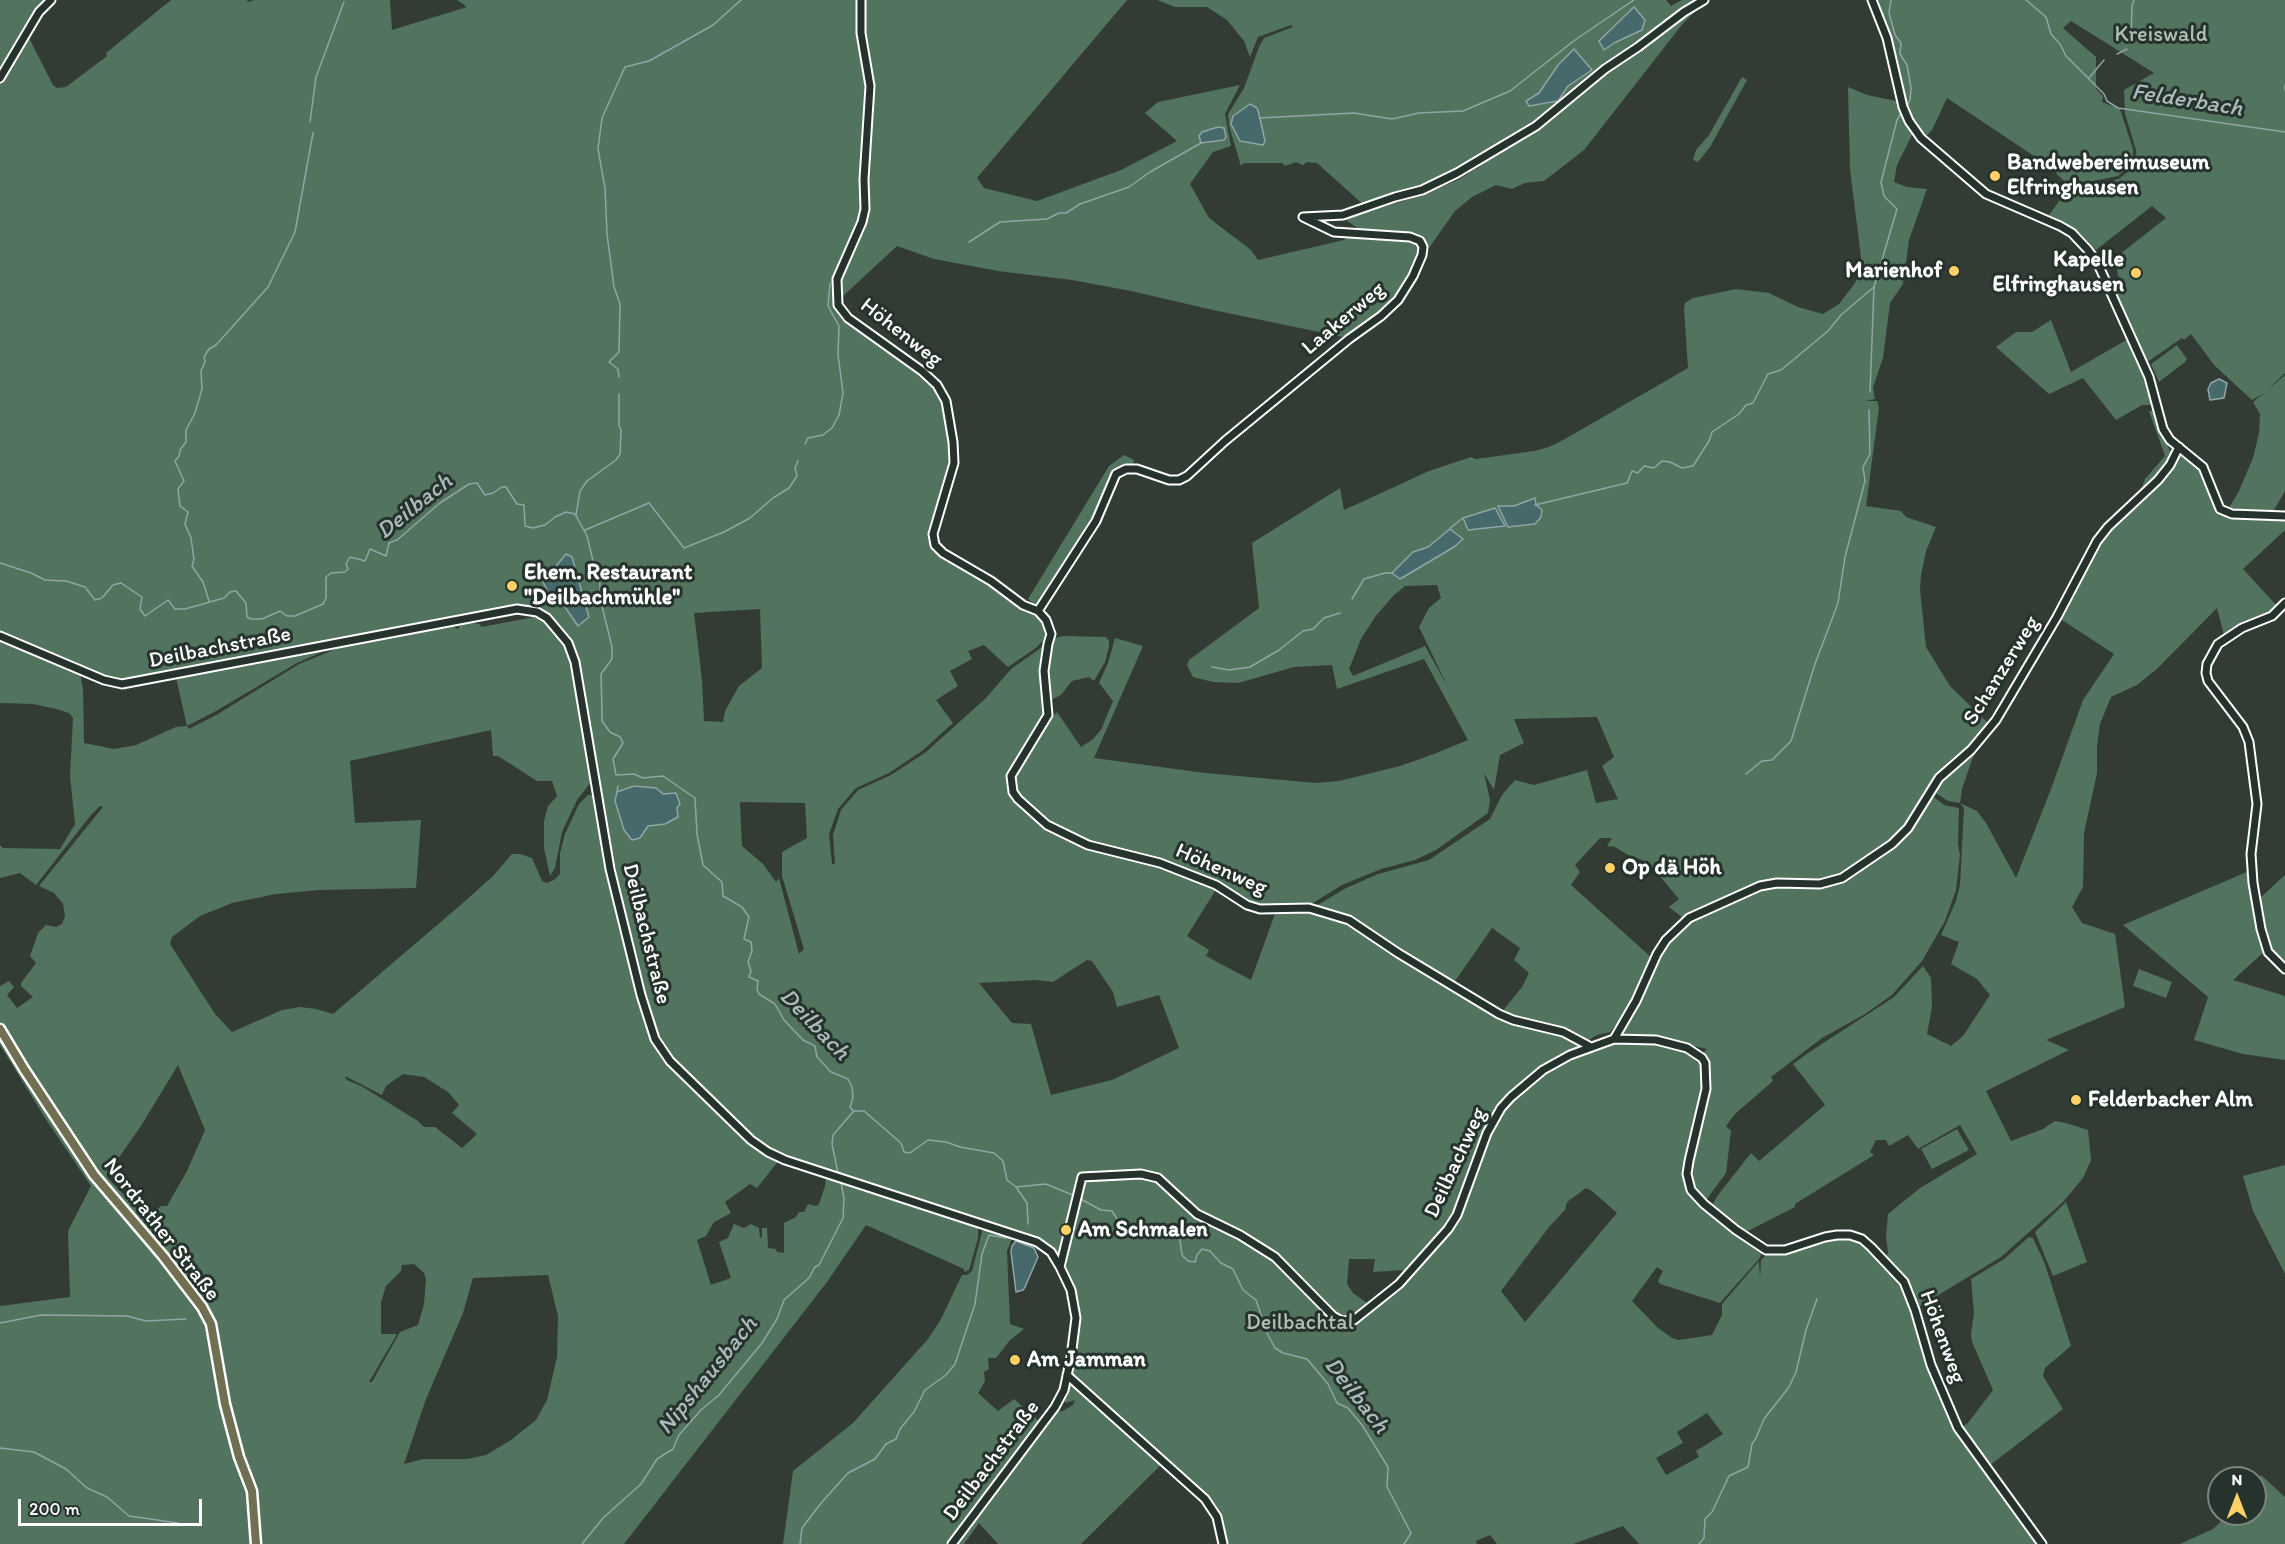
<!DOCTYPE html>
<meta charset="utf-8">
<style>
body{margin:0}
#map{position:relative;width:2285px;height:1544px;overflow:hidden;background:#333b35;font-family:Itim,sans-serif}
canvas{display:block}
.north{position:absolute;left:2207px;top:1466px;width:60px;height:60px;box-sizing:border-box;background:#26332d;border:2px solid #7d8581;border-radius:50%;rotate:0deg;font-size:16px;font-weight:700;line-height:24px;text-align:center;color:#fff}
.north::after{content:'';display:block;margin:auto;width:21px;height:27px;background:#ffd166;clip-path:polygon(50% 0,100% 100%,50% 72%,0 100%)}
.scale{position:absolute;left:18px;top:1499px;width:184px;height:27px;box-sizing:border-box;border:3px solid #fff;border-top:0;padding-left:8px;font-size:18px;line-height:21px;white-space:nowrap;color:#fff;-webkit-text-stroke:4px #26332d;paint-order:stroke}
</style>
<div id="map">
<canvas width="2285" height="1544"></canvas>
<div class="north">N</div>
<div class="scale">200 m</div>
</div>
<script>
const context = document.querySelector('canvas').getContext('2d');
context.lineJoin = 'round';
function fillPath(path, color) { context.fillStyle = color; context.fill(path, 'evenodd'); }
const poly = rows => new Path2D(rows.map(r => 'M' + r).join(''));
function strokePath(path, color, width, dash) { context.strokeStyle = color; context.lineWidth = width; context.lineCap = dash ? 'butt' : 'round'; context.setLineDash(dash || []); context.stroke(path); }
function drawText(font, color, halo, rows, align = 'center') {
  context.font = font + ' Itim,sans-serif'; context.lineWidth = 6; context.setLineDash([]); context.textBaseline = 'middle'; context.strokeStyle = halo; context.fillStyle = color; for (const [text, x, y, turn = 0] of rows) {
    context.save(); context.translate(x, y); context.rotate((+turn || 0) * Math.PI / 180); context.textAlign = isNaN(turn) ? turn : align; if (halo) context.strokeText(text, 0, 0); context.fillText(text, 0, 0); context.restore();
  }
}
const green = poly([
 [0,0,49,0,0,76],
 [171,0,247,0,248,2,254,0,390,0,392,30,467,7,457,0,1127,0,977,178,984,188,1037,201,1121,170,1177,141,1145,113,1158,102,1240,85,1225,114,1231,146,1213,152,1190,184,1209,218,1251,250,1258,260,1344,240,1349,236,1406,238,1417,242,1420,246,1421,254,1394,302,1348,338,1213,310,1131,291,1072,280,998,271,934,259,897,246,841,298,844,318,921,372,936,386,945,401,953,463,931,536,935,549,1032,612,1037,616,1048,635,1036,648,1008,667,984,645,968,651,972,659,950,671,958,686,936,700,953,723,922,751,889,773,856,788,838,809,829,834,832,864,835,864,833,835,841,810,858,790,891,775,926,752,986,698,1011,669,1038,650,1046,642,1046,715,1008,777,1008,785,1011,795,1020,798,1015,791,1013,778,1044,727,1057,712,1081,747,1093,739,1101,730,1113,701,1099,683,1108,663,1115,638,1143,646,1094,758,1205,773,1316,783,1339,781,1400,766,1434,754,1468,740,1424,659,1337,689,1332,665,1294,667,1238,683,1213,682,1193,677,1187,665,1189,660,1259,608,1252,543,1340,488,1344,510,1429,471,1471,457,1476,459,1534,451,1549,447,1565,439,1688,368,1684,309,1685,303,1693,298,1736,289,1769,293,1798,307,1823,314,1839,304,1855,283,1860,269,1861,257,1850,169,1848,87,1867,95,1896,101,1913,133,1897,165,1894,182,1907,187,1927,189,1909,240,1903,284,1890,303,1883,358,1873,387,1875,399,1865,401,1877,401,1879,408,1866,506,1901,511,1906,517,1936,527,1926,551,1921,575,1920,590,1926,647,1950,686,1989,724,1977,739,1951,760,1935,778,1905,826,1890,841,1833,879,1821,881,1779,879,1758,883,1719,900,1683,918,1669,907,1679,899,1657,873,1642,860,1628,855,1615,847,1607,846,1612,838,1600,838,1575,865,1580,872,1571,885,1652,958,1627,1011,1610,1032,1597,1035,1587,1041,1558,1027,1501,1013,1522,987,1529,973,1514,960,1520,948,1492,928,1453,984,1349,918,1313,908,1344,889,1378,874,1429,860,1490,819,1502,795,1515,780,1534,785,1587,770,1596,803,1618,799,1602,766,1614,757,1597,717,1514,719,1524,743,1500,755,1494,790,1484,773,1490,800,1488,813,1436,850,1415,860,1381,869,1342,885,1308,906,1264,907,1249,902,1216,882,1217,888,1187,936,1209,950,1206,956,1251,980,1276,911,1308,910,1347,920,1494,1014,1567,1035,1593,1050,1619,1042,1657,1042,1680,1048,1698,1059,1707,1049,1651,1037,1620,1033,1644,993,1657,960,1669,940,1687,922,1759,888,1778,884,1833,884,1893,846,1931,795,1944,805,1959,808,1958,844,1960,855,1956,890,1945,921,1922,961,1892,995,1865,1014,1822,1038,1771,1077,1773,1081,1735,1114,1726,1126,1731,1131,1726,1173,1707,1199,1704,1209,1763,1251,1759,1259,1720,1303,1660,1284,1658,1281,1663,1271,1657,1267,1632,1301,1657,1327,1672,1338,1679,1340,1712,1335,1722,1315,1722,1304,1759,1261,1760,1278,1761,1260,1766,1255,1784,1253,1826,1238,1847,1237,1862,1241,1896,1276,1905,1291,1956,1429,2039,1544,1639,1544,1623,1526,1573,1544,1497,1544,1490,1535,1476,1541,1477,1544,1222,1544,1216,1513,1163,1463,1081,1544,998,1544,979,1523,964,1544,956,1544,1055,1412,1063,1411,1073,1405,1075,1400,1066,1403,1062,1400,1068,1382,1071,1380,1091,1393,1071,1371,1077,1307,1061,1263,1029,1237,892,1189,891,1191,787,1158,759,1144,672,1059,658,1039,648,1011,611,864,598,775,595,768,575,652,565,632,556,621,545,613,529,608,140,679,122,680,105,677,0,633,0,81,27,34,53,85,57,88,66,87,107,56,106,53],
 [1437,585,1441,598,1429,608,1419,627,1448,687,1425,646,1353,676,1349,669,1361,639,1375,617,1393,596,1405,586],
 [760,609,762,668,739,686,725,711,723,722,704,721,702,680,694,613],
 [740,802,805,803,807,838,782,852,782,876,804,949,799,954,779,878,776,882,763,864,742,846],
 [1087,960,1092,961,1113,992,1117,1007,1159,995,1179,1048,1112,1080,1051,1095,1031,1024,1012,1023,979,983,1036,980,1053,982],
 [1586,1188,1592,1191,1617,1213,1525,1322,1501,1291,1549,1227,1565,1210,1567,1202],
 [1439,1232,1442,1238,1411,1272,1410,1279,1396,1293,1393,1290,1354,1319,1353,1317,1370,1305,1353,1293,1347,1284,1349,1259,1375,1259,1373,1272,1406,1270],
 [1707,1413,1723,1434,1696,1451,1699,1457,1666,1475,1656,1458,1683,1443,1677,1432],
 [1157,0,1666,0,1671,6,1682,0,1705,0,1681,26,1584,150,1544,181,1525,183,1512,189,1496,185,1472,197,1455,211,1429,248,1421,241,1354,231,1357,228,1345,219,1422,195,1458,180,1483,164,1479,159,1455,175,1366,207,1317,163,1307,162,1303,165,1296,162,1285,166,1282,163,1244,163,1241,166,1229,126,1228,114,1244,88,1259,47,1264,38,1293,27,1291,25,1258,37,1250,57,1244,41,1227,20,1207,7,1175,7],
 [1574,49,1592,70,1568,86,1558,101,1546,104,1526,101,1539,93,1558,65],
 [1876,0,2285,0,2285,373,2264,393,2252,400,2214,365,2191,334,2184,340,2182,338,2146,363,2115,290,2122,284,2118,275,2115,258,2166,218,2152,206,2096,250,2080,233,2066,223,2049,215,2060,200,2074,188,2113,181,2120,178,2130,170,2135,163,2136,150,2125,114,2124,90,2154,73,2071,21,2063,28,2096,57,2096,89,2103,96,2102,102,2120,109,2133,149,2133,159,2129,167,2118,176,2069,186,2055,172,2031,154,1947,98,1932,130,1925,137,1913,121,1904,98,1891,36],
 [1742,77,1747,80,1710,147,1698,162,1693,160,1696,150,1709,135],
 [2051,320,2071,372,2128,339,2147,378,2154,405,2142,405,2116,420,2083,378,2049,394,1996,347,2016,332,2032,332],
 [2177,345,2187,359,2185,362,2159,382,2151,364],
 [2285,375,2285,491,2273,512,2228,509,2238,493,2253,458,2259,433,2260,414,2253,402],
 [2149,411,2156,411,2171,454,2166,467,2140,492,2145,479,2165,456],
 [1124,455,1134,460,1133,466,1118,470,1094,520,1042,601,1036,606,1028,599,1109,466],
 [2180,456,2186,456,2201,468,2222,513,2285,518,2285,530,2243,569,2277,606,2267,615,2234,628,2224,635,2217,608,2157,669,2137,685,2111,697,2100,724,2097,747,2097,773,2084,833,2083,887,2072,907,2082,923,2115,934,2125,1007,2046,1040,2069,1050,1986,1091,2011,1141,2043,1129,2055,1121,2066,1123,2088,1130,2091,1160,2083,1178,2063,1202,2001,1257,1917,1308,1910,1290,1885,1261,1888,1252,1886,1237,1888,1214,1920,1188,1977,1154,1960,1125,1918,1149,1908,1135,1889,1146,1886,1140,1876,1140,1870,1152,1874,1155,1795,1204,1795,1207,1744,1233,1712,1205,1718,1195,1751,1153,1759,1161,1825,1105,1793,1064,1808,1053,1894,997,1923,966,1931,978,1932,1007,1927,1034,1951,1046,1963,1036,1990,995,1977,979,1951,964,1959,942,1941,935,1956,901,1960,885,1964,808,1960,803,1948,801,1934,792,1952,768,1984,739,1973,757,1962,789,1960,803,1977,811,1986,823,2016,878,2051,789,2083,700,2114,654,2059,618,2097,545],
 [540,616,568,648,572,663,591,782,577,800,562,832,555,868,550,876,544,848,544,821,548,806,557,796,552,781,537,781,498,756,493,756,491,730,350,761,355,823,421,820,416,888,319,890,276,894,232,903,200,916,172,937,170,944,215,1014,232,1032,282,1010,300,1007,316,1009,333,1014,464,902,493,876,512,854,520,854,532,858,542,881,547,883,554,880,560,874,560,853,565,834,579,804,588,795,594,795,608,870,653,1041,748,1141,768,1155,779,1160,757,1188,750,1184,725,1202,731,1213,714,1222,706,1236,697,1240,711,1285,731,1278,719,1242,728,1238,734,1224,744,1228,751,1224,759,1228,760,1238,762,1237,762,1228,767,1228,768,1248,776,1249,777,1252,784,1253,784,1223,796,1217,799,1212,804,1212,808,1204,816,1206,819,1204,825,1186,826,1176,978,1224,978,1238,969,1270,964,1272,964,1269,866,1225,827,1282,624,1544,0,1544,0,1306,70,1297,68,1231,91,1186,47,1121,0,1045,0,1035,98,1186,113,1206,120,1202,94,1169,27,1067,0,1021,0,986,9,981,14,987,7,995,17,1008,33,997,21,986,21,983,36,963,30,956,38,933,46,925,56,927,62,924,65,916,63,904,54,893,39,886,103,807,100,806,91,815,36,885,20,873,0,878,0,845,3,848,60,849,75,824,70,776,73,718,69,713,56,709,33,704,0,703,0,638,80,672,83,689,84,743,114,749,136,745,176,727,187,726,176,678,331,648,297,663,216,711,187,726,189,729,218,714,299,664,351,643,454,624,455,628,458,629,461,623,464,622,480,624,481,627],
 [178,1065,205,1130,187,1171,167,1206,161,1206,146,1218,106,1176,141,1126],
 [403,1074,424,1077,448,1092,459,1105,452,1113,477,1134,462,1148,435,1127,424,1127,418,1121,363,1087,347,1080,345,1076,382,1095,386,1086],
 [414,1264,424,1273,426,1279,424,1304,418,1325,400,1332,372,1382,369,1382,397,1334,381,1334,381,1302,386,1286,401,1271,402,1265],
 [548,1275,558,1316,557,1357,547,1400,536,1420,511,1440,486,1455,467,1459,423,1459,404,1464,426,1399,463,1313,473,1278],
 [1063,636,1106,637,1109,641,1109,647,1105,662,1094,681,1089,677,1072,681,1061,695,1049,701,1045,671,1051,639],
 [2249,871,2254,906,2266,950,2233,980,2285,996,2285,1060,2243,1054,2194,1040,2208,997,2123,925],
 [2285,875,2285,964,2273,953,2264,929,2259,899],
 [2139,969,2172,982,2166,998,2133,986],
 [1957,1129,1969,1150,1932,1169,1921,1149],
 [2285,1165,2285,1274,2253,1211,2243,1176],
 [2066,1202,2087,1262,2053,1276,2035,1232],
 [983,1228,1013,1236,1007,1251,1010,1324,1024,1329,1010,1340,996,1358,988,1358,989,1369,984,1372,985,1381,978,1393,998,1411,1014,1399,1040,1422,948,1544,783,1544,793,1471,853,1423,928,1339,940,1321,962,1275,967,1275,972,1271],
 [2029,1237,2033,1238,2045,1264,2071,1346,2045,1368,2043,1376,2063,1409,1989,1466,1960,1428,1968,1423,1993,1390,1972,1342,1971,1334,1974,1313,1971,1279,2004,1259],
 [2261,1475,2285,1497,2285,1544,2180,1544,2213,1529,2229,1514,2255,1514,2255,1483]
]);
const water = poly([
 [1634,7,1645,20,1642,30,1614,43,1604,50,1599,41,1634,7],
 [1574,49,1592,70,1568,86,1558,101,1529,106,1526,101,1539,93,1558,65,1574,49],
 [1250,104,1257,108,1259,114,1265,141,1263,145,1240,141,1231,124,1233,116,1250,104],
 [1218,127,1224,128,1226,137,1224,140,1201,143,1199,136,1202,132,1218,127],
 [2219,379,2227,383,2224,398,2210,400,2208,389,2211,383,2219,379],
 [1535,498,1536,505,1542,510,1541,517,1535,524,1508,527,1498,506,1514,506,1535,498],
 [1495,508,1505,526,1468,530,1463,518,1495,508],
 [1450,529,1463,539,1454,547,1400,579,1392,573,1413,552,1428,547,1450,529],
 [566,554,572,557,589,617,578,626,563,604,548,592,543,582,566,554],
 [634,786,656,788,663,794,676,793,680,804,677,808,678,817,665,824,648,826,640,838,632,840,624,830,615,801,617,792,634,786],
 [1016,1241,1034,1248,1038,1257,1025,1287,1023,1290,1016,1292,1011,1252,1012,1246,1016,1241]
]);
const stream = poly([
 [1891,0,1889,13,1895,35,1901,43,1900,54,1907,65,1911,88,1910,100,1907,106],
 [2026,0,2046,17,2051,34,2060,44,2066,56,2104,94,2107,101,2118,108,2285,132],
 [2131,39,2132,5,2134,0],
 [2117,54,2127,49],
 [2089,78,2104,60],
 [2285,85,2285,90],
 [1259,118,1354,113,1392,119,1419,113,1463,111,1510,91,1575,40,1634,0],
 [310,122,316,77,344,2],
 [969,242,1000,222,1047,219,1059,213,1066,213,1080,204,1129,187,1150,172,1201,143],
 [619,377,618,369,609,362,619,352,620,304,614,287,607,234,605,188,598,149,602,118,625,67,649,61,713,25,741,0],
 [1870,392,1874,288],
 [805,444,808,438,823,435,832,428,839,415,843,393,838,354,839,326,828,306,830,283],
 [1535,505,1627,483,1632,471,1638,473,1644,466,1654,468,1662,461,1670,462,1682,468,1693,466,1709,441,1712,432,1739,414,1746,405,1753,403,1768,374,1781,370,1828,331,1841,315,1874,287,1897,209,1884,196,1881,182,1897,120,1902,112],
 [576,515,580,491,587,481,616,460,620,454,621,430,619,425,619,394],
 [1450,528,1463,518],
 [585,530,649,503,684,548,724,532,750,518,773,498,789,488,797,476,795,468,798,461],
 [0,563,31,573,45,580,66,581,85,587,95,600,102,598,113,585,121,583,142,597,140,609,145,616,168,600,175,609,185,609,224,598,230,592,236,591,246,603,247,617,251,619,262,619,280,611,287,616,295,616,323,604,326,598,326,577,331,573,345,572,348,569,346,564,350,557,365,561,370,549,386,556,389,543,397,540,440,503,469,484,477,483,485,495,493,493,502,487,506,487,517,504,524,505,525,526,533,528,545,525,555,517,566,512,575,514,587,536,594,565,599,572,601,602,612,647,612,659,601,674,602,713,602,721,610,732,620,737,623,743,613,759,616,775,634,774,643,778,663,776,695,798,697,834,703,865,722,882,723,896,742,907,749,917,744,939,751,942,752,951,748,962,751,971,749,977,758,981,757,989,759,994,775,1004,784,1020,803,1040,815,1046,817,1057,831,1072,848,1079,852,1087,853,1098,850,1107,853,1111,864,1111,901,1143,904,1152,910,1153,928,1140,946,1142,960,1147,994,1153,1003,1161,1007,1180,1016,1187,1046,1184,1075,1196],
 [1352,599,1364,579,1385,573,1392,573],
 [209,601,203,582,192,566,194,559,191,538,185,524,188,512,180,506,178,489,184,481,175,461,179,456,180,450,186,442,186,430,195,413,200,396,202,388,201,371,205,362,204,357,209,349,216,345,268,287,295,232,313,133],
 [1212,667,1229,670,1250,667,1279,650,1303,631,1313,629,1324,618,1340,613],
 [1746,774,1762,761,1772,760,1791,741,1815,664,1838,603,1845,557,1865,481,1863,467,1870,454,1869,410],
 [617,792,618,786],
 [838,1173,832,1144,833,1135,853,1112],
 [1016,1187,1027,1203,1028,1224],
 [1079,1198,1101,1210,1112,1211,1123,1228,1135,1228,1148,1234,1163,1230,1180,1240,1182,1255,1188,1261,1195,1262,1197,1255,1202,1249,1210,1251,1221,1263,1233,1269,1243,1290,1256,1300,1268,1335,1275,1348,1283,1353,1307,1359,1328,1384,1337,1403,1348,1408,1362,1425,1388,1467,1387,1487,1411,1533,1404,1544],
 [0,1323,41,1315,127,1316,146,1321,186,1319],
 [0,1448,34,1452,66,1469,87,1488,107,1497,129,1516,178,1523],
 [582,1544,603,1518,641,1484,657,1459,673,1449,679,1435,701,1410,719,1395,762,1343,777,1319,784,1300,809,1278,815,1267,819,1265,843,1218,844,1199,841,1182],
 [800,1544,802,1528,822,1502,848,1473,875,1459,886,1444,896,1439,900,1429,914,1412,925,1390,946,1375,955,1364,975,1304,982,1254,989,1235,1006,1238],
 [1699,1544,1704,1538,1705,1519,1712,1512,1729,1476,1748,1467,1752,1444,1756,1438,1764,1419,1789,1387,1796,1372,1806,1330,1817,1299]
]);
const minor = poly([
 [861,0,861,33,870,86,864,179,865,209,862,222,837,279,838,305,848,318,922,371,937,385,946,401,953,442,954,463,933,534,935,545,943,553,991,581,1023,605,1038,611,1046,620,1051,634,1048,644,1044,671,1048,715,1011,776,1013,792,1018,799,1047,825,1088,845,1160,863,1216,885,1247,905,1260,909,1309,908,1349,920,1398,953,1499,1014,1513,1020,1563,1032,1591,1047],
 [1872,0,1887,38,1903,107,1909,121,1921,138,1986,194,2060,226,2072,233,2088,250,2097,262,2149,377,2163,429,2170,440,2203,467,2220,509,2232,514,2285,516],
 [0,78,39,12,51,0],
 [2285,603,2272,616,2242,628,2218,644,2207,664,2206,673,2208,681,2243,727,2249,742,2257,804,2251,854,2253,883,2261,929,2268,952,2285,969],
 [1038,611,1096,521,1116,474,1126,469,1137,469,1169,480,1179,480,1187,476,1225,441,1349,339,1381,316,1398,300,1413,276,1422,255,1423,247,1420,241,1410,237,1334,232,1303,217,1343,215,1395,197,1422,190,1457,173,1536,126,1605,69,1638,47,1684,12,1704,0],
 [0,636,104,680,122,684,517,609,537,612,547,618,568,643,575,662,610,869,641,995,655,1039,670,1061,751,1140,768,1152,785,1160,1037,1242,1051,1252,1060,1267,1071,1290,1076,1318,1071,1357,1064,1390,1055,1407,952,1544],
 [1614,1039,1636,1001,1657,954,1666,940,1689,918,1760,886,1777,883,1820,884,1842,878,1892,844,1908,828,1939,778,1971,750,1996,720,2057,617,2097,541,2108,527,2158,480,2170,465,2179,447],
 [1060,1267,1082,1177,1141,1174,1158,1178,1197,1214,1240,1235,1275,1257,1333,1316,1342,1321,1354,1320,1399,1284,1448,1229,1457,1215,1487,1133,1501,1108,1511,1097,1543,1070,1570,1055,1614,1039,1656,1040,1687,1048,1702,1058,1705,1063,1706,1089,1689,1161,1687,1174,1691,1190,1704,1204,1736,1230,1766,1250,1785,1250,1825,1237,1837,1235,1850,1235,1862,1239,1871,1247,1904,1282,1915,1310,1931,1365,1958,1428,2042,1544],
 [1067,1375,1205,1499,1217,1517,1223,1544]
]);
const major = poly([
 [0,1029,24,1069,94,1175,163,1256,202,1307,211,1324,225,1404,239,1457,252,1491,256,1544]
]);
const markers = [
 [1995,176,6,"#ffd166"],
 [1954,271,6,"#ffd166"],
 [2136,273,6,"#ffd166"],
 [512,586,6,"#ffd166"],
 [1610,868,6,"#ffd166"],
 [2076,1100,6,"#ffd166"],
 [1066,1230,6,"#ffd166"],
 [1015,1360,6,"#ffd166"]
];
const parkNames = [
 ["Kreiswald",2161,35],
 ["Deilbachtal",1300,1323]
];
const poiNames = [
 ["Bandwebereimuseum",2007,163],
 ["Elfringhausen",2007,188],
 ["Kapelle",2124,260,"right"],
 ["Elfringhausen",2124,285,"right"],
 ["Marienhof",1942,271,"right"],
 ["Ehem. Restaurant",524,573],
 ["\"Deilbachmühle\"",524,598],
 ["Op dä Höh",1622,868],
 ["Felderbacher Alm",2088,1100],
 ["Am Schmalen",1078,1230],
 ["Am Jamman",1027,1360]
];
const streetNames = [
 ["Laakerweg",1344,319,-40],
 ["Höhenweg",901,333,38],
 ["Deilbachstraße",220,648,-11],
 ["Schanzerweg",2002,671,-58],
 ["Höhenweg",1221,870,24],
 ["Deilbachstraße",646,934,76],
 ["Deilbachweg",1456,1163,-65],
 ["Nordrather Straße",161,1230,52],
 ["Höhenweg",1942,1337,70],
 ["Deilbachstraße",992,1461,-53]
];
const waterNames = [
 ["Felderbach",2187,101,9],
 ["Deilbach",415,507,-39],
 ["Deilbach",814,1025,46],
 ["Nipshausbach",708,1376,-51],
 ["Deilbach",1356,1396,52]
];
fillPath(green, '#52735d');
fillPath(water, '#466a6b');
strokePath(water, '#90a6a6', 1.5);
strokePath(stream, '#90a6a6', 1.5);
strokePath(minor, '#fff', 11);
strokePath(major, '#fff', 13);
strokePath(minor, '#26332d', 7);
strokePath(major, '#716f52', 8);
for (const [x, y, r, color] of markers) { const dot = new Path2D(); dot.arc(x, y, r, 0, 2 * Math.PI); context.fillStyle = color; context.fill(dot); strokePath(dot, '#26332d', 2); }
drawText('22px', '#b1c0b6', '#26332d', parkNames);
drawText('bold 22px', '#fff', '#26332d', poiNames, 'left');
drawText('22px', '#fff', '#26332d', streetNames);
drawText('italic 24px', '#acbcbc', '#26332d', waterNames);
</script>
